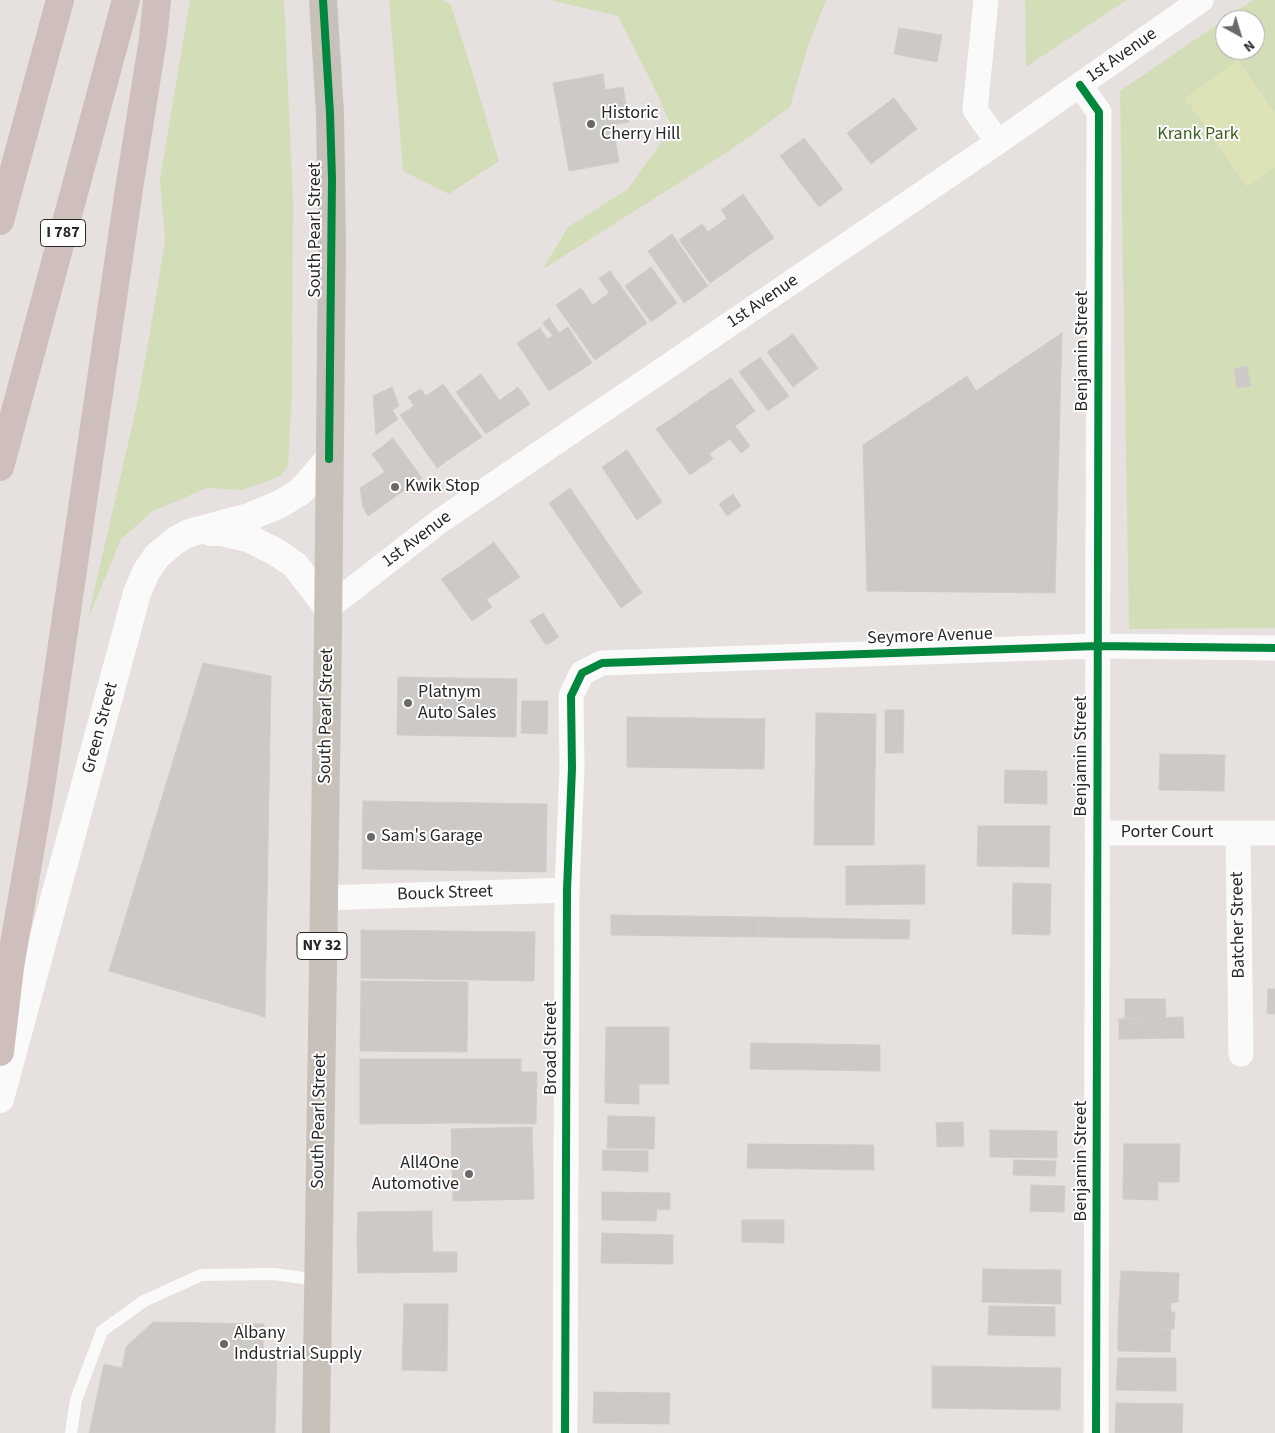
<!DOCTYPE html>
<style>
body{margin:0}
#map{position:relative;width:1275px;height:1433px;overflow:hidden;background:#e6e0de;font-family:"Source Sans 3",sans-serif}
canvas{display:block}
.north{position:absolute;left:1215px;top:10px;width:50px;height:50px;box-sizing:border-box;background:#fff;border:1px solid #a9a9a9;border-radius:50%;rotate:141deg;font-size:14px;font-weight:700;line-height:20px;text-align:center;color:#282828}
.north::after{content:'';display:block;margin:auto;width:18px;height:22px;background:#6a6868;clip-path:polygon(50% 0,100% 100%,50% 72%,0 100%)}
</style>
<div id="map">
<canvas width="1275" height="1433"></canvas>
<div class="north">N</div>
</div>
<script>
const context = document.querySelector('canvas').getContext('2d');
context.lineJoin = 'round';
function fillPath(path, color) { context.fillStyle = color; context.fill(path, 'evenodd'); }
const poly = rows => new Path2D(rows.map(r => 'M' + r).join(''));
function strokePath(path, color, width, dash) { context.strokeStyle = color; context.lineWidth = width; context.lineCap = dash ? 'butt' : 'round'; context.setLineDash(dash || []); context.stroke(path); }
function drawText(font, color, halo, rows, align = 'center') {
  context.font = font + ' "Source Sans 3",sans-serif'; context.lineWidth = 4; context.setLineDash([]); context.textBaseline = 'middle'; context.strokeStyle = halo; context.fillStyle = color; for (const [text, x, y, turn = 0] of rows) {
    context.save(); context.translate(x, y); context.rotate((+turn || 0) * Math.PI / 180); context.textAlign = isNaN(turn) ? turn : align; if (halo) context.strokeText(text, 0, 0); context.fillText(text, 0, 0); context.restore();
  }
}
const green = poly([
 [190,0,284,0,293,200,292,393,288,466,281,476,242,490,207,488,153,511,121,539,87,622,136,409,149,338,165,241,160,179],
 [389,0,443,0,451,5,470,65,499,161,449,194,403,171],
 [550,0,826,0,808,46,790,107,729,151,543,269,568,227,628,189,672,127,652,83,618,16],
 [1025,0,1127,0,1026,67],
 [1253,0,1275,0,1275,628,1129,629,1120,91],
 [1225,20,1255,20,1255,50,1225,50]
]);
const pitch = poly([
 [1238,60,1275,113,1275,167,1247,187,1185,98]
]);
const building = poly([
 [899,28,942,35,937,62,894,54,899,28],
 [603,74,605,90,623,87,629,122,613,125,619,162,569,171,553,83,603,74],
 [894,98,917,129,871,164,847,133,894,98],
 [804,138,843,189,819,207,780,156,804,138],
 [743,194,774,238,752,253,721,210,743,194],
 [727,218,752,253,733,267,708,232,727,218],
 [702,224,733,267,710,283,679,240,702,224],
 [672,234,708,286,684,303,648,251,672,234],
 [651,267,677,303,651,322,625,286,651,267],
 [610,271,647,323,619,343,593,305,609,293,599,278,610,271],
 [581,288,619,343,595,360,556,305,581,288],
 [549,318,559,333,568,327,592,363,572,376,547,339,553,336,543,323,549,318],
 [540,328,572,376,549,391,517,343,540,328],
 [1062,333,1055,593,867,591,863,445,967,376,976,391,1062,333],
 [793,334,818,368,793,387,767,352,793,334],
 [760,357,789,396,768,411,739,372,760,357],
 [1247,366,1251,386,1237,388,1234,369,1247,366],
 [481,374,511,417,486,434,456,392,481,374],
 [731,378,755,411,735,426,710,392,731,378],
 [443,384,482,437,458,453,414,393,421,389,426,396,443,384],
 [392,387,399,406,392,410,398,419,376,435,373,396,392,387],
 [518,387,530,404,511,417,500,400,518,387],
 [710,392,750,446,741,453,730,439,709,454,680,413,710,392],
 [414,393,458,453,437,468,400,415,414,406,408,397,414,393],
 [680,413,713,459,690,475,656,429,680,413],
 [393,438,422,478,368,516,363,507,360,488,385,472,372,454,393,438],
 [627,450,662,502,637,520,602,467,627,450],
 [570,488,642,593,621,608,549,503,570,488],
 [733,494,741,506,727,516,719,504,733,494],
 [494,542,520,577,486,600,461,566,494,542],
 [461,566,492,607,472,621,441,579,461,566],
 [543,613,559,637,546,645,530,621,543,613],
 [203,663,271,676,265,1017,109,971,203,663],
 [398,677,517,679,516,737,397,735,398,677],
 [522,701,548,701,547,734,521,733,522,701],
 [885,710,904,710,903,753,885,753,885,710],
 [816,713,876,714,874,845,814,845,816,713],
 [627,717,765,719,764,769,627,767,627,717],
 [1160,754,1225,755,1224,791,1159,790,1160,754],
 [1005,770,1047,771,1047,804,1004,803,1005,770],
 [363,801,547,804,546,872,362,869,363,801],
 [978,826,1050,826,1049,867,977,866,978,826],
 [925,865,925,904,846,905,846,866,925,865],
 [1013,883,1051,884,1050,935,1012,934,1013,883],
 [611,915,759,917,759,937,611,935,611,915],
 [759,917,910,920,909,939,759,937,759,917],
 [361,930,535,932,534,981,361,978,361,930],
 [361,981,468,982,467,1052,360,1051,361,981],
 [1268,989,1275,989,1275,1014,1267,1014,1268,989],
 [1125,999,1165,999,1166,1018,1125,1018,1125,999],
 [1183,1017,1184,1038,1119,1039,1119,1019,1183,1017],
 [606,1027,669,1027,669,1084,605,1084,606,1027],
 [751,1043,880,1045,880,1071,750,1069,751,1043],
 [360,1059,467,1059,467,1123,360,1124,360,1059],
 [467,1059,521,1059,521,1072,537,1072,536,1124,467,1123,467,1059],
 [605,1084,639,1084,639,1104,605,1103,605,1084],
 [608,1116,655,1117,654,1149,607,1148,608,1116],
 [963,1122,964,1146,937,1147,936,1123,963,1122],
 [532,1127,534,1199,453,1201,451,1129,532,1127],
 [990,1130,1057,1131,1057,1158,990,1157,990,1130],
 [748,1144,874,1145,874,1170,747,1168,748,1144],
 [1124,1144,1180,1144,1179,1182,1123,1182,1124,1144],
 [603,1150,648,1151,648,1172,602,1170,603,1150],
 [1014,1160,1056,1161,1055,1176,1013,1175,1014,1160],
 [1123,1182,1158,1182,1158,1200,1123,1199,1123,1182],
 [1031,1185,1065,1186,1064,1212,1030,1211,1031,1185],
 [602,1192,670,1193,670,1210,657,1209,656,1221,602,1220,602,1192],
 [432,1211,432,1237,357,1238,358,1212,432,1211],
 [742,1220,784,1220,784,1243,742,1242,742,1220],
 [602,1233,673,1235,673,1264,601,1263,602,1233],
 [432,1237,433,1252,457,1252,457,1272,358,1273,357,1238,432,1237],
 [983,1269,1061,1270,1061,1304,982,1302,983,1269],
 [1121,1271,1179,1273,1178,1302,1171,1303,1119,1302,1121,1271],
 [1119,1302,1171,1303,1171,1312,1175,1312,1174,1329,1118,1327,1119,1302],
 [404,1304,448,1304,447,1371,402,1370,404,1304],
 [989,1306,1055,1307,1055,1336,988,1335,989,1306],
 [153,1322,264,1324,263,1350,277,1350,275,1433,89,1433,104,1364,122,1368,126,1347,153,1322],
 [1118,1327,1171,1328,1170,1352,1118,1351,1118,1327],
 [1118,1358,1176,1358,1176,1391,1116,1390,1118,1358],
 [932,1366,1061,1368,1060,1410,932,1408,932,1366],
 [594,1392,670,1393,669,1424,593,1423,594,1392],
 [1116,1403,1183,1404,1182,1433,1115,1433,1116,1403]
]);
const service = poly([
 [71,1433,76,1400,102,1331,144,1301,201,1275,274,1274,318,1280]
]);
const minor = poly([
 [986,0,975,110,998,142],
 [1080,85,1099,112,1096,1433],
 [328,608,440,521,998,142,1201,0],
 [1097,833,1275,833],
 [1238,833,1241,1054],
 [323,898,567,890],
 [565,1433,567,890,572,768,571,696,582,673,602,663,1098,646,1275,648]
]);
const secondary = poly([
 [211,532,222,532,248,538,276,552,295,565,328,608],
 [0,1099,137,593,146,572,157,556,176,540,189,533,249,517,280,504,300,492,329,459]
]);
const primary = poly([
 [316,1433,328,631,332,247,330,113,323,0]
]);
const motorway = poly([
 [0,221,60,0],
 [0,467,126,0],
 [0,1052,10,967,40,794,129,189,153,39,157,0]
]);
const cycleway = poly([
 [323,0,330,113,332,179,329,459],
 [1080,85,1099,112,1096,1433],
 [565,1433,567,890,572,768,571,696,582,673,602,663,1098,646,1275,648]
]);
const markers = [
 [591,124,5,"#6a6868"],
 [395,487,5,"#6a6868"],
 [408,703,5,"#6a6868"],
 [371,837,5,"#6a6868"],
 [469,1174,5,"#6a6868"],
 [224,1344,5,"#6a6868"]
];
const shields = [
 [63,233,45],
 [322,946,50]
];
const shieldNames = [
 ["I 787",63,233],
 ["NY 32",322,946]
];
const streetNames = [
 ["1st Avenue",1122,56,-35],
 ["South Pearl Street",316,230,-90],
 ["1st Avenue",763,302,-34],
 ["Benjamin Street",1083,351,-90],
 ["1st Avenue",417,540,-37],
 ["Seymore Avenue",930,637,-2],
 ["South Pearl Street",327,716,-89],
 ["Green Street",101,728,-75],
 ["Benjamin Street",1082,756,-90],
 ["Porter Court",1167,833],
 ["Bouck Street",445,894,-2],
 ["Batcher Street",1239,925,-91],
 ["Broad Street",552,1048,-90],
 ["South Pearl Street",320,1121,-89],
 ["Benjamin Street",1082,1161,-90]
];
const poiNames = [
 ["Historic",601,114],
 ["Cherry Hill",601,135],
 ["Kwik Stop",405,487],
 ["Platnym",418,693],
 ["Auto Sales",418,714],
 ["Sam's Garage",381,837],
 ["All4One",459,1164,"right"],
 ["Automotive",459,1185,"right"],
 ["Albany",234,1334],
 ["Industrial Supply",234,1355]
];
const parkNames = [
 ["Krank Park",1198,135]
];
fillPath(green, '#d3deb9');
fillPath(pitch, '#dee2b7');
fillPath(building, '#cdc9c7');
strokePath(building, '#d1ccca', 1);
strokePath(service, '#fbfafa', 12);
strokePath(minor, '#fbfafa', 25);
strokePath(secondary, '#fbfafa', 28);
strokePath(primary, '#c7c1b9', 28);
strokePath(motorway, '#cebfbd', 28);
strokePath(cycleway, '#00873e', 8);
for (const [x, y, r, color] of markers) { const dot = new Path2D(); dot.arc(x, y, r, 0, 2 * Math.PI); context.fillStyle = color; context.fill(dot); strokePath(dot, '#fff', 2); }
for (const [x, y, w] of shields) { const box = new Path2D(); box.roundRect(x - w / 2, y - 13.5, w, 27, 4); context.fillStyle = '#fff'; context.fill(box); strokePath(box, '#282828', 1); }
drawText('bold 16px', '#282828', null, shieldNames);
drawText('18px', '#282828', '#fff', streetNames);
drawText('18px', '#282828', '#fff', poiNames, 'left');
drawText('18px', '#3d601e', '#fff', parkNames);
</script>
